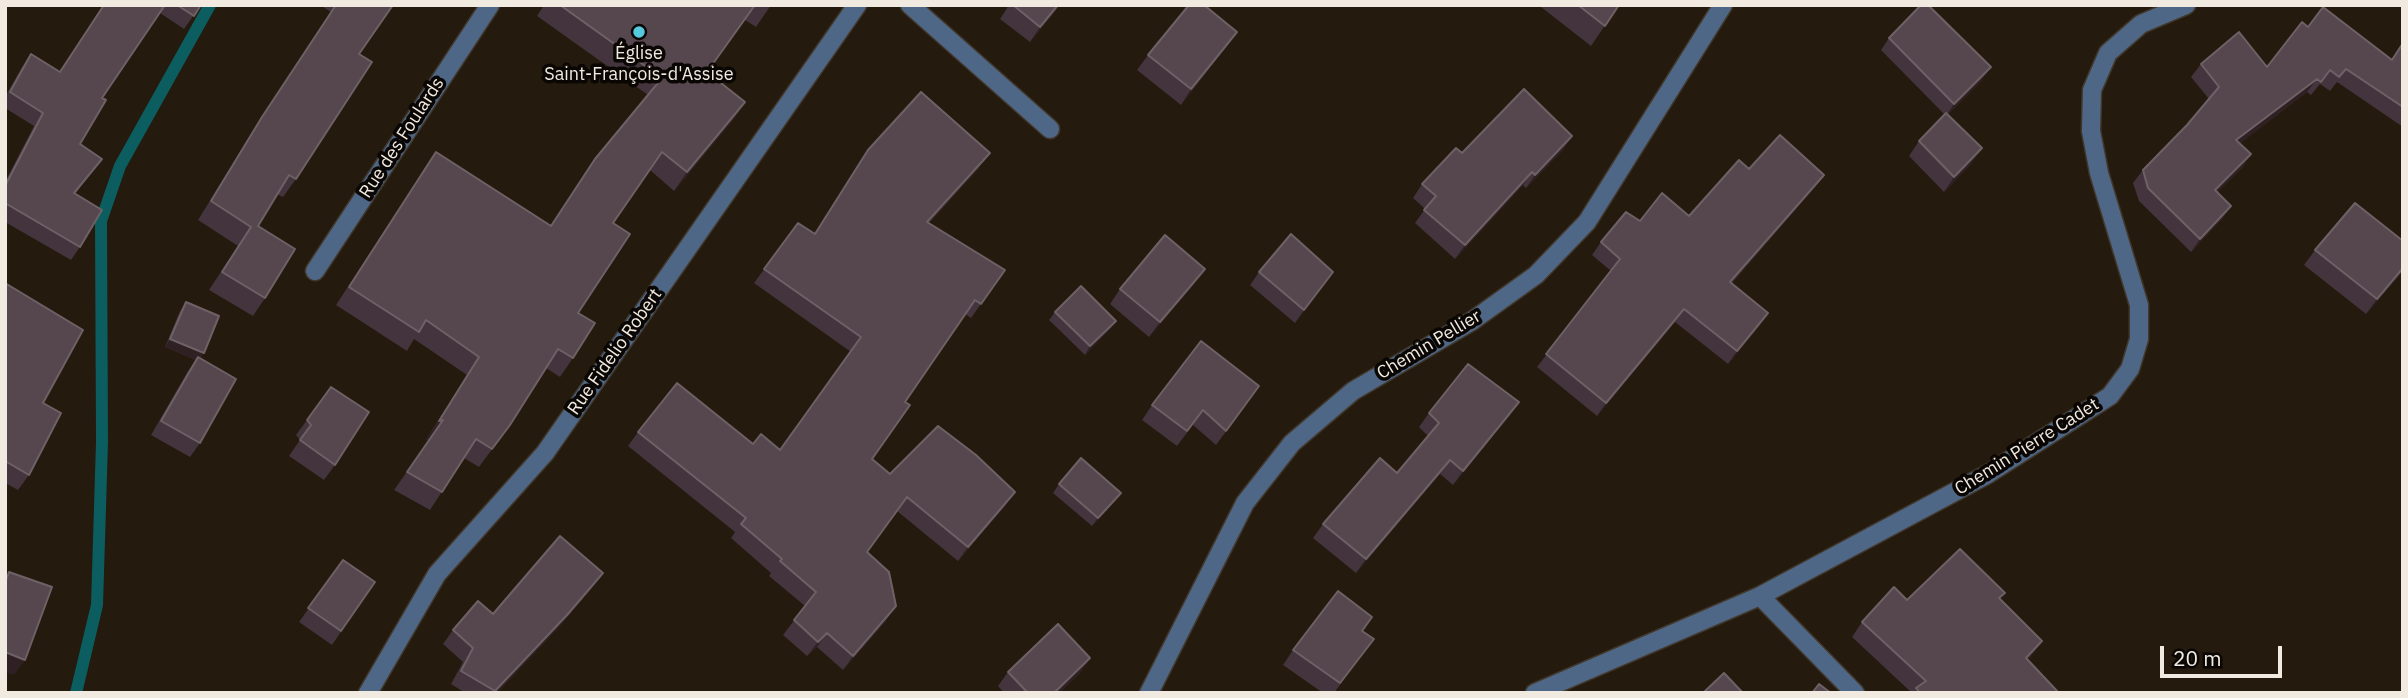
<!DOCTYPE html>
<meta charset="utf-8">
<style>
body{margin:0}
#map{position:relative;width:2408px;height:698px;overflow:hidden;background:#241a0d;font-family:"IBM Plex Sans",sans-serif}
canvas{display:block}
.frame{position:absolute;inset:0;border:7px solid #f1eae1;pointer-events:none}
.scale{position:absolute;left:2160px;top:646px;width:122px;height:32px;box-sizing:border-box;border:4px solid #f1eae1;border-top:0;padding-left:9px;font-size:21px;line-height:24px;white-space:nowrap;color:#f1eae1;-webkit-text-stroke:5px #0a0603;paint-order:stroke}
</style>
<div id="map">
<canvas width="2408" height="698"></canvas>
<div class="frame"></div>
<div class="scale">20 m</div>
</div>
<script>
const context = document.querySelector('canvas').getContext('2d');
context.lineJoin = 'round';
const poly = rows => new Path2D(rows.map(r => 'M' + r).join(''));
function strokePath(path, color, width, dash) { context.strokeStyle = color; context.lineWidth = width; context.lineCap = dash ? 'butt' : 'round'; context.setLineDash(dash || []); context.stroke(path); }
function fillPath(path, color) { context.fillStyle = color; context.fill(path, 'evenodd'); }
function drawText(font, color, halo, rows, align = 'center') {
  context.font = font + ' "IBM Plex Sans",sans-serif'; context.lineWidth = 7; context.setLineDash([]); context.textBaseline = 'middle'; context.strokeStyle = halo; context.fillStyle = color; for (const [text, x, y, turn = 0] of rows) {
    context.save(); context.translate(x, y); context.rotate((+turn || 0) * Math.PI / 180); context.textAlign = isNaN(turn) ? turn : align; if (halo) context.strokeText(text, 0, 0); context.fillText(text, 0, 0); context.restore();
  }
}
const stream = poly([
 [76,693,97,605,102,442,101,221,120,166,210,5]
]);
const minor = poly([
 [910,5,1050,129],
 [315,271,490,5],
 [1760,596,1855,693],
 [368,693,437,574,545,453,857,5],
 [1149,693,1245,503,1292,443,1353,391,1472,321,1536,275,1587,222,1723,5],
 [1535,693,1760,596,1988,474,2110,396,2130,369,2139,339,2139,305,2099,173,2091,131,2092,90,2108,53,2141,24,2186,5]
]);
const wall = poly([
 [104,5,201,5,184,29,160,13,102,98,80,144,102,159,75,194,80,247,71,260,5,222,5,182,34,126,5,108,5,97,22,67,31,54,59,72],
 [320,5,393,5,359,54,296,179,283,197,277,194,258,226,265,298,253,316,209,290,238,246,198,220,250,136,331,12],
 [544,5,771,5,756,27,745,20,707,72,745,102,733,120,674,191,650,170,613,223,578,313,573,358,560,377,546,368,510,425,479,467,464,458,430,510,394,490,430,439,426,440,467,375,414,339,407,351,336,305,436,152,551,225,595,159,648,95,537,16],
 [1009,5,1060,5,1030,42,1000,19],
 [1542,5,1619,5,1591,46,1541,7],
 [2308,27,2391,60,2403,42,2403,127,2337,82,2330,91,2320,84,2311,95,2307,92,2239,144,2251,154,2242,168,2217,192,2231,206,2222,219,2191,252,2139,201,2133,183,2143,170,2187,125,2209,99,2191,77,2201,64,2267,67],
 [1889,38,1982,80,1948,114,1972,163,1944,192,1909,156,1919,141,1945,115,1881,50],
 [1226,47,1181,105,1137,70,1148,55],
 [1572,136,1563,150,1526,188,1523,185,1455,259,1415,223,1425,209,1413,198,1422,184,1462,153],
 [868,150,979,168,929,223,1005,270,971,318,965,314,905,402,872,459,890,474,1005,506,958,561,897,511,867,552,886,621,843,670,817,647,807,656,783,635,805,606,769,576,771,573,731,538,735,532,628,446,638,432,753,444,780,450,851,352,754,283,798,223,814,234],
 [1749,169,1824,175,1814,188,1732,283,1768,313,1758,327,1728,364,1675,322,1597,416,1537,367,1611,271,1592,255,1601,242,1640,221,1689,216],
 [2315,250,2403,271,2366,314,2304,265],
 [1259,272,1324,285,1295,323,1250,285],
 [5,283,43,403,29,475,18,490,5,483],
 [1194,284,1149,337,1110,304,1120,289],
 [186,302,201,358,200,443,190,457,151,435,188,371,196,360,165,347,180,311],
 [1055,312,1116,321,1110,329,1085,355,1049,320],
 [331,387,335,465,324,480,289,456,300,440,296,435],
 [1249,400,1216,445,1193,425,1177,446,1142,420,1152,405],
 [1519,402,1509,416,1453,485,1440,474,1356,573,1313,538,1323,524,1397,473,1428,436,1419,427,1429,413],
 [1059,484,1121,493,1115,501,1092,526,1053,493],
 [343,560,375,582,332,645,299,622],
 [593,587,557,629,497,693,465,693,451,684,463,662,443,644,453,630,493,614],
 [1907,600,2001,600,2042,641,2028,660,2057,693,1912,693,1852,637,1862,622],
 [1362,631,1374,639,1334,693,1323,693,1283,665,1293,650],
 [1090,658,1080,673,1059,693,1004,693,998,686,1008,672]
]);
const shadedWall = poly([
 [1058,5,1060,5,1030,42,1040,27],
 [1237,32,1226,47,1181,105,1191,89],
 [1991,67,1982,80,1946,116,1954,104],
 [2317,79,2307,92,2226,154,2236,140],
 [745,102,733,120,674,191,687,172],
 [1572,136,1563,150,1526,188,1535,175],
 [1982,148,1972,163,1944,192,1954,177],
 [990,153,979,168,916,236,927,222],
 [2251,154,2242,168,2206,204,2215,190],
 [1532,172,1523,185,1455,259,1465,245],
 [1824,175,1814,188,1721,295,1730,282],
 [2231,206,2222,219,2191,252,2200,239],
 [2403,268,2403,271,2366,314,2377,299],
 [1205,269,1194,284,1149,337,1160,322],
 [1333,272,1324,285,1295,323,1304,310],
 [1684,309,1675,322,1597,416,1606,403],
 [1768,313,1758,327,1728,364,1737,351],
 [1116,321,1110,329,1085,355,1090,346],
 [170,339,204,353,199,361,165,347],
 [1519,402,1509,416,1453,485,1463,471],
 [443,420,430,439,426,440,439,421],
 [1450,460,1440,474,1356,573,1366,559],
 [1015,492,1005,506,958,561,968,547],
 [1121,493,1115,501,1092,526,1098,518],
 [603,573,593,587,557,629,497,693,493,693,567,615],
 [896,606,886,621,843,670,853,656],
 [827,633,817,647,807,656,818,642],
 [2042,641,2031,656,2016,673,2026,658],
 [5,652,25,660,14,675,5,672],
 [1090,658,1080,673,1059,693,1054,693]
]);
const building = poly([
 [104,5,165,5,102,98,106,100,80,144,102,159,74,193,102,210,80,247,5,203,5,186,43,113,10,92,31,54,60,72,104,5],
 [177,5,201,5,194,16,177,5],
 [336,5,393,5,359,54,372,62,296,179,289,175,258,226,295,249,265,298,222,272,251,227,211,201,262,117,336,5],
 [560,5,755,5,707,72,745,102,687,172,662,152,613,223,630,234,578,313,595,323,573,358,558,349,510,425,492,449,476,439,442,492,407,472,443,420,439,421,479,357,426,320,419,332,349,287,436,152,551,226,595,159,662,78,560,5],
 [1013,5,1058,5,1040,27,1013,5],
 [1189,5,1204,5,1237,32,1191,89,1148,55,1189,5],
 [1578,5,1619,5,1605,26,1578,5],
 [1921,5,1928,5,1991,67,1954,104,1889,38,1921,5],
 [2323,7,2392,60,2403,43,2403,107,2346,69,2339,77,2330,70,2321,82,2317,79,2236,140,2251,154,2215,190,2231,206,2200,239,2148,188,2143,170,2187,125,2219,87,2201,64,2239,32,2267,67,2302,22,2308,27,2323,7],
 [1524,89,1572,136,1535,175,1532,172,1465,245,1424,210,1436,196,1422,184,1456,148,1462,153,1524,89],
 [921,92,990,153,927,222,1005,270,981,304,975,300,905,402,910,405,872,459,890,474,938,426,976,455,1015,492,968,547,907,497,867,552,889,572,896,606,853,656,827,633,818,642,794,620,816,592,780,561,782,559,741,524,746,518,638,432,677,383,753,444,761,434,780,450,861,337,764,269,798,223,815,234,868,150,921,92],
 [1946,113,1982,148,1954,177,1919,141,1946,113],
 [1780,135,1824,175,1730,282,1768,313,1737,351,1684,309,1606,403,1546,354,1620,259,1601,242,1626,212,1640,221,1662,193,1689,216,1739,160,1749,169,1780,135],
 [2355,203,2403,241,2403,268,2377,299,2315,250,2355,203],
 [1291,234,1333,272,1304,310,1259,272,1291,234],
 [1165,235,1205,269,1160,322,1120,289,1165,235],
 [5,283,83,330,43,403,61,413,29,475,5,461,5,283],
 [1081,286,1116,321,1090,346,1055,312,1081,286],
 [186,302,219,316,204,353,170,339,186,302],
 [1201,341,1259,386,1226,431,1203,410,1187,431,1152,405,1201,341],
 [198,357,236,379,200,443,161,421,198,357],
 [1468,364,1519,402,1463,471,1450,460,1366,559,1323,524,1380,458,1397,473,1439,423,1429,413,1468,364],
 [331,387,369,412,335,465,300,440,311,425,307,420,331,387],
 [1081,458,1121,493,1098,518,1059,484,1081,458],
 [560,536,603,573,567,615,495,691,461,671,473,648,453,630,478,601,493,614,560,536],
 [1960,549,2005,593,1999,598,2042,641,2026,658,2058,692,2057,693,1920,693,1916,688,1926,681,1862,622,1894,587,1907,600,1960,549],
 [343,560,375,582,341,631,308,608,343,560],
 [9,572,52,587,25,660,5,652,5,583,9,572],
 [1338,591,1372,617,1362,631,1374,639,1340,683,1293,650,1338,591],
 [1058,624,1090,658,1054,693,1028,693,1008,672,1058,624],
 [1724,673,1743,693,1703,693,1724,673],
 [1819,684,1831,693,1812,693,1819,684]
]);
const markers = [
 [639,32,7,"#55cadf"]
];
const poiNames = [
 ["Église",639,54],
 ["Saint-François-d'Assise",639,75]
];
const streetNames = [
 ["Rue des Foulards",402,138,-57],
 ["Chemin Pellier",1429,345,-31],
 ["Rue Fidelio Robert",615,352,-55],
 ["Chemin Pierre Cadet",2027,447,-32]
];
strokePath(stream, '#0c5d5f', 12);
strokePath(minor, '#41372b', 21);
strokePath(minor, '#4f6787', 18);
fillPath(wall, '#43343d');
fillPath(shadedWall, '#2f2123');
fillPath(building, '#56474f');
strokePath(building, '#6e6166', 2);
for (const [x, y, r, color] of markers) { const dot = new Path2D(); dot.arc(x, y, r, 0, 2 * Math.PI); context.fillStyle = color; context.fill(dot); strokePath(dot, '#0a0603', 2.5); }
drawText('18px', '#f1eae1', '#0a0603', poiNames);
drawText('18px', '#f1eae1', '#0a0603', streetNames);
</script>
